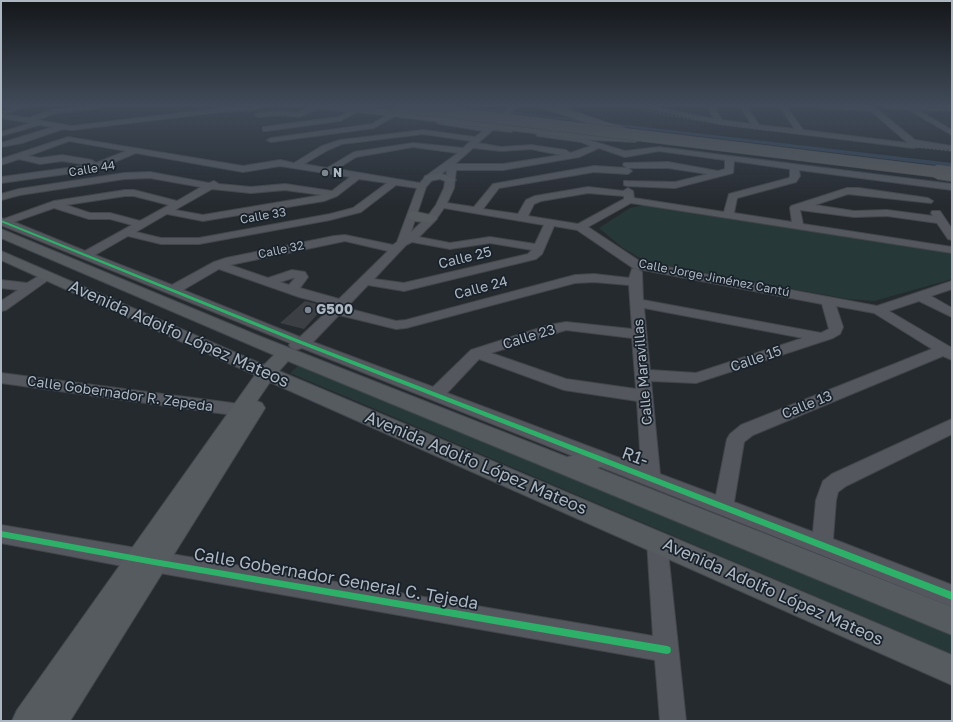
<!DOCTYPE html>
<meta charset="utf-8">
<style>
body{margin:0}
#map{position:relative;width:953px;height:722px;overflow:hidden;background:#252a2f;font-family:"Golos Text",sans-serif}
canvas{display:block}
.frame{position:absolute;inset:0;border:2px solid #adb7c2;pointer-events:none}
</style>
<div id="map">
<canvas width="953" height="722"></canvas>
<div class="frame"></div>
</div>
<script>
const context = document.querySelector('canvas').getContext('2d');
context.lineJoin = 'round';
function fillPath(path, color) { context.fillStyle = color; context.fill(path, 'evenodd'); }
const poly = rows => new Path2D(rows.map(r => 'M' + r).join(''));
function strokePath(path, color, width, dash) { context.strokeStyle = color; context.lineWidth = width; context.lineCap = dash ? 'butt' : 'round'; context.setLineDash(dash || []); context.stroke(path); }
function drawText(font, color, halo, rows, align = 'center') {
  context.font = font + ' "Golos Text",sans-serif'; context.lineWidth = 3.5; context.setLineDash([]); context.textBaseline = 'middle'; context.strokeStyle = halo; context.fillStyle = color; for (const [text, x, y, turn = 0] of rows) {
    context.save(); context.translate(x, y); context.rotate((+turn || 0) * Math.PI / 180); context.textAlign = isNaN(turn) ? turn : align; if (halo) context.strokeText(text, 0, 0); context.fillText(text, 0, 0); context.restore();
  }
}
const green = poly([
 [645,205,952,253,952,279,874,301,848,299,658,264,640,258,623,248,599,228,630,208],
 [301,363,952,628,952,654,290,373]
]);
const canal = poly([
 [450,106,466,106,952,163,952,167,450,106]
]);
const building = poly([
 [305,301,325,306,304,329,280,323]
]);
const minor = poly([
 [18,106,29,106,4,114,28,118,55,109,101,106,98,108,56,113,37,120,72,126,221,108,263,106,255,110,221,112,72,130,63,129,22,143,1,147,1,143,53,127,39,125,1,136,1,132,31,123,1,118,1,111,18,106],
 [311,106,336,106,359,111,340,121,266,131,263,131,263,127,338,117,348,112,319,108,299,117,281,115,259,117,255,115,259,113,281,111,298,113,311,106],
 [511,106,518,106,497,126,512,128,512,132,493,130,478,143,501,147,531,145,566,150,570,153,591,146,581,142,537,136,536,134,540,132,582,138,625,151,659,147,952,184,952,190,799,170,800,176,796,182,737,198,734,213,792,222,790,208,791,206,847,188,859,188,928,198,933,201,931,203,848,194,815,205,854,211,887,210,933,216,931,213,932,211,940,211,952,229,952,240,948,239,937,223,887,216,854,217,800,210,803,224,952,247,952,253,631,203,588,227,641,262,877,306,952,281,952,289,931,296,952,308,952,317,919,301,889,311,952,348,952,360,943,356,753,435,744,442,734,502,813,532,816,500,823,481,832,474,952,419,952,434,846,486,838,492,836,500,833,539,952,585,952,607,302,348,296,350,291,348,289,345,290,343,1,225,1,218,4,219,54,201,125,190,134,190,177,201,201,187,150,178,124,179,20,195,1,200,1,194,19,189,124,173,150,172,209,183,214,181,219,184,251,187,285,184,332,191,350,177,280,166,243,172,136,153,95,170,1,183,1,177,89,165,62,161,40,164,19,159,1,165,1,159,68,137,243,166,280,160,294,163,322,146,340,140,423,130,475,137,483,131,440,124,436,122,440,120,479,127,489,125,511,106],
 [423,134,471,141,463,148,413,143,354,152,327,168,304,164,328,150,342,144,423,134],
 [69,141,126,151,96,163,92,160,62,155,40,158,28,156,69,141],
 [413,147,458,153,426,176,420,183,337,169,356,157,413,147],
 [473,148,501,151,531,149,561,155,503,164,455,164,473,148],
 [599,148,625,157,659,151,725,160,725,169,718,171,668,162,624,163,623,165,627,168,668,168,708,174,675,182,624,181,624,185,627,186,675,188,733,173,734,161,790,169,790,176,789,178,729,194,724,212,634,198,633,191,628,188,623,191,588,187,535,196,526,200,518,214,483,209,499,188,594,172,628,174,632,171,628,168,594,166,493,184,474,207,447,203,454,188,456,170,503,170,579,157,599,148],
 [447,170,444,188,436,205,427,217,411,232,426,187,432,180,447,170],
 [359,179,387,183,353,208,330,214,199,238,161,238,136,232,167,214,203,221,324,201,337,196,359,179],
 [396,185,417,188,397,242,393,245,345,235,334,236,226,258,214,262,172,285,95,255,128,236,161,244,199,244,330,220,361,212,396,185],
 [212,189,251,193,285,190,322,195,203,215,175,210,212,189],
 [588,193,624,196,624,199,578,224,528,216,534,204,541,201,588,193],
 [125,196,134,196,169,205,140,221,110,213,90,213,66,205,125,196],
 [54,208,89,219,110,219,132,225,85,251,14,222,54,208],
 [444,208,544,225,535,244,490,237,450,243,419,237,435,221,444,208],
 [554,226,577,230,633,268,822,304,829,329,821,333,643,300,642,272,636,268,632,269,629,278,594,274,575,275,406,320,396,321,346,308,368,285,404,291,536,259,542,254,554,226],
 [345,241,388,251,339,299,300,288,308,277,305,272,292,270,268,278,230,265,345,241],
 [412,242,450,249,490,243,532,250,528,254,404,283,374,279,406,245,412,242],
 [219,269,299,297,333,306,300,337,183,290,219,269],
 [293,278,295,278,289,285,280,282,293,278],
 [594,282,629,285,632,329,566,322,549,325,471,350,433,387,313,342,339,315,396,329,406,328,575,283,594,282],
 [836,306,874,313,932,349,741,425,730,434,727,439,716,495,660,474,651,381,696,383,833,338,840,334,843,327,836,306],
 [644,308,803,338,696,373,650,370,644,308],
 [566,330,632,338,636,389,566,379,491,353,566,330],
 [479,359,564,390,637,401,641,466,447,393,479,359],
 [637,106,651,106,714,119,707,106,714,106,722,120,751,124,740,106,747,106,759,125,795,129,779,106,786,106,803,130,908,143,871,111,821,108,818,106,873,106,915,140,952,146,952,150,918,147,913,148,719,124,637,106],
 [881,106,952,107,952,111,918,110,952,130,952,135,907,109,884,108,881,106],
 [390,113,397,115,374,128,271,142,267,140,271,138,372,124,390,113],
 [47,271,53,275,51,278,6,310,1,311,1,301,18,290,1,288,1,280,27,283,47,271],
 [1,373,240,404,246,406,248,410,246,414,240,416,1,383,1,373],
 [1,525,653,636,647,542,650,535,657,532,664,535,667,542,686,721,660,721,655,660,154,572,1,543,1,525]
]);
const major = poly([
 [441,173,456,180,450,183,440,179,429,181,424,178,425,176,441,173],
 [413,211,435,216,437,219,431,223,414,221,407,215,413,211],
 [1,229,259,336,567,457,598,450,606,453,609,459,606,465,597,468,952,607,952,635,288,361,279,371,952,655,952,685,270,382,257,401,262,403,265,408,262,413,70,721,12,721,17,710,255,375,1,260,1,251,264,365,274,355,1,238,1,229]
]);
const highway = poly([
 [327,106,356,106,591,134,635,136,641,139,635,142,591,140,332,109,327,106],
 [537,106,565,108,608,123,624,127,625,129,620,132,601,128,537,106]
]);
const rail = poly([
 [628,106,671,116,734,126,952,151]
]);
const highwayBridgeFar1 = poly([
 [398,106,946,173]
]);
const highwayBridge = poly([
 [938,172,952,174]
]);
const cycleway = poly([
 [1,220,302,341,952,592,952,600,298,343,1,222,1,220],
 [1,531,154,559,667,646,670,647,671,650,670,653,667,654,154,565,1,537,1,531]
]);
const markers = [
 [325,173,4,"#7d868f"],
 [308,310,4,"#7d868f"]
];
const farStreetnames = [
 ["Calle 44",92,169,-9],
 ["Calle 33",263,216,-10],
 ["Calle 32",281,250,-12],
 ["Calle Jorge Jiménez Cantú",714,278,11]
];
const farPoinames = [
 ["N",333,173]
];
const streetNames = [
 ["Calle 25",465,258,-14],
 ["Calle 24",481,288,-15],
 ["Calle 23",529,337,-17],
 ["Calle 15",756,359,-19],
 ["Calle Maravillas",643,372,-95],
 ["Calle Gobernador R. Zepeda",120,394,8],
 ["Calle 13",807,405,-22]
];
const poiNames = [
 ["G500",316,310]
];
const nearStreetnames = [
 ["Avenida Adolfo López Mateos",179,334,24],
 ["R1-",635,457,20],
 ["Avenida Adolfo López Mateos",476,463,23],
 ["Calle Gobernador General C. Tejeda",336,579,10],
 ["Avenida Adolfo López Mateos",773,592,24]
];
fillPath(green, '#263938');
fillPath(canal, '#334558');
fillPath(building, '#3c4044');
strokePath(minor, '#42464a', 2);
strokePath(major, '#41474c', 2);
strokePath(highway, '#41464b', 2);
fillPath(minor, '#54585e');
fillPath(major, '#565b60');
fillPath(highway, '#595c5e');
strokePath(rail, '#575d61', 1.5, [2, 2]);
strokePath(highwayBridgeFar1, '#41464b', 12, []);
strokePath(highwayBridge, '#41464b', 16, []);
strokePath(highwayBridgeFar1, '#595c5e', 11);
strokePath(highwayBridge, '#595c5e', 14);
fillPath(cycleway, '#2db169');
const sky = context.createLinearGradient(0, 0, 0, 207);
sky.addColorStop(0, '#14171a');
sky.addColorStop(0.51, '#404a58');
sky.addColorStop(1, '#404a5800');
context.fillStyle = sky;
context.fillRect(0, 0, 953, 207);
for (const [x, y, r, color] of markers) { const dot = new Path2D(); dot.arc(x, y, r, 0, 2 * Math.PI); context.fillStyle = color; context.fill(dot); strokePath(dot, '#19212a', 1.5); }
drawText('12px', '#adb7c2', '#19212a', farStreetnames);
drawText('bold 12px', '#adb7c2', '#19212a', farPoinames, 'left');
drawText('14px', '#adb7c2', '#19212a', streetNames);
drawText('bold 14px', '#adb7c2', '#19212a', poiNames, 'left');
drawText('17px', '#adb7c2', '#19212a', nearStreetnames);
</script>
